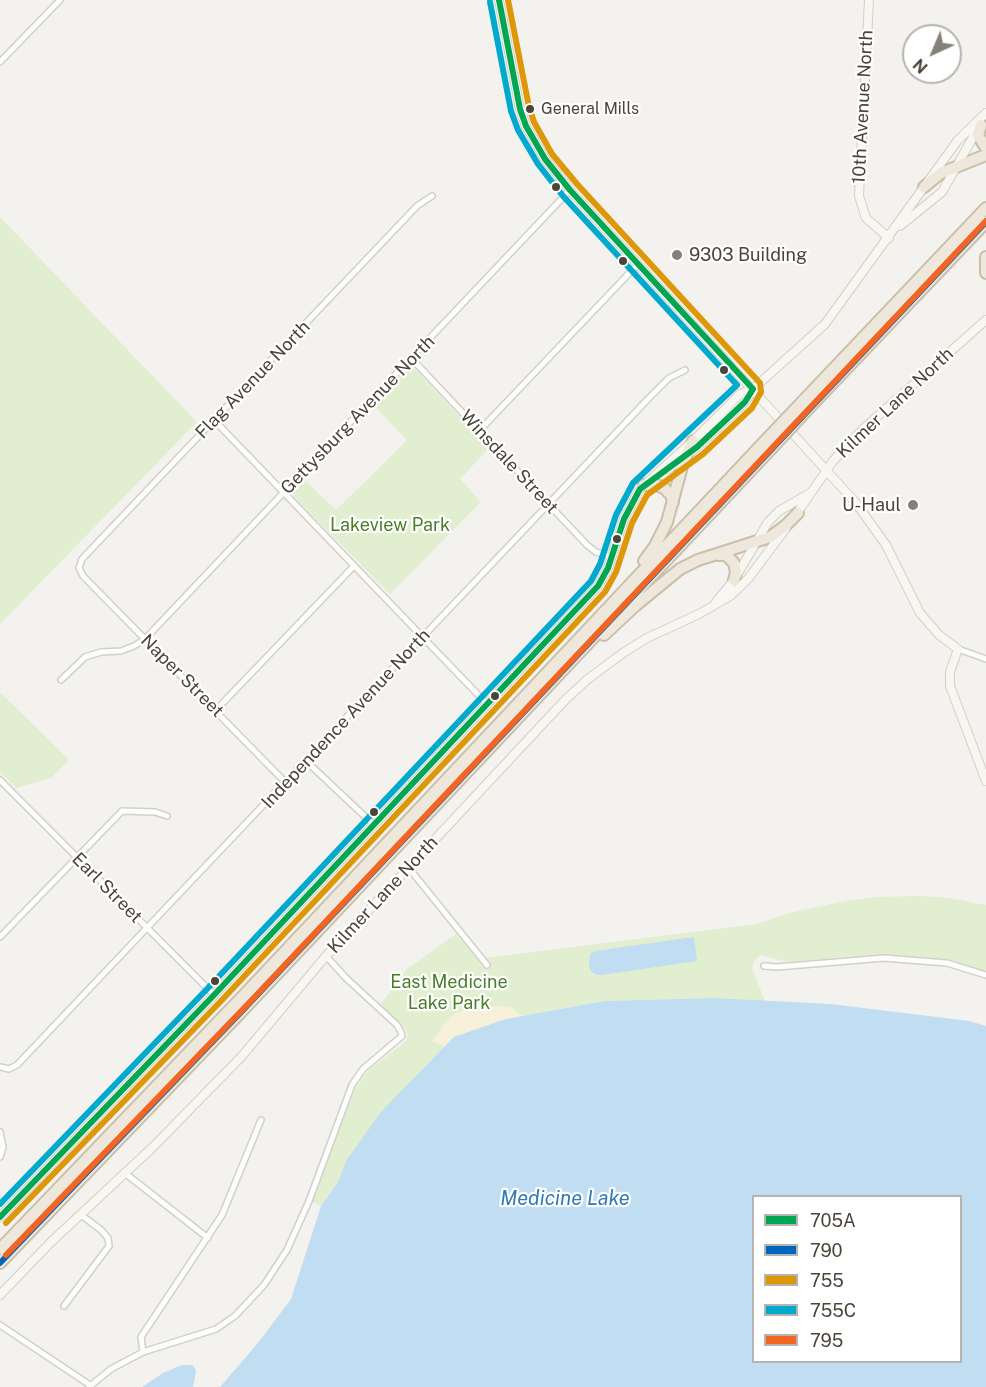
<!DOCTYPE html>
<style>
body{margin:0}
#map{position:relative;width:986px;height:1387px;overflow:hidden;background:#f4f2ee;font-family:"Public Sans",sans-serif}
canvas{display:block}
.legend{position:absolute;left:752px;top:1195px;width:210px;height:168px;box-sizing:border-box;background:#fff;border:2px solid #b7b4b0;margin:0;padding:8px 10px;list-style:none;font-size:18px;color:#4b4439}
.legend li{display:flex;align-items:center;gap:12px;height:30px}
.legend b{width:30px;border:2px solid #b7b4b0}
.north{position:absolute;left:902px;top:24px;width:60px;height:60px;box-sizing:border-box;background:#fff;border:2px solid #b7b4b0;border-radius:50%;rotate:224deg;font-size:16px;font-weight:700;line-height:24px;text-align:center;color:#4b4439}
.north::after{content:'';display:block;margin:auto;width:21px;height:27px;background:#868178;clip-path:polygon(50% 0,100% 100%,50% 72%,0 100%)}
</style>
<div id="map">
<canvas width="986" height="1387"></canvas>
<ul class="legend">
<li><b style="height:8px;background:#00a651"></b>705A</li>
<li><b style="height:8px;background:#0065bd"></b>790</li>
<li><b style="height:8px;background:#dd9709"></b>755</li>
<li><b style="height:8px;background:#00a9ce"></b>755C</li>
<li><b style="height:8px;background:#f26522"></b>795</li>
</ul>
<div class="north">N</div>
</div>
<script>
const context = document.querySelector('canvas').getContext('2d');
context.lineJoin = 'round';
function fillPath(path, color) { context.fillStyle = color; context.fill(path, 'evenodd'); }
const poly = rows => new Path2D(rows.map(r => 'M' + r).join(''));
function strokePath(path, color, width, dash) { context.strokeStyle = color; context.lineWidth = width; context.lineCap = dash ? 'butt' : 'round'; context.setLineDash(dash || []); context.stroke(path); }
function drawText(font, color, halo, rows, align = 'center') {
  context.font = font + ' "Public Sans",sans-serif'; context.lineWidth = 4.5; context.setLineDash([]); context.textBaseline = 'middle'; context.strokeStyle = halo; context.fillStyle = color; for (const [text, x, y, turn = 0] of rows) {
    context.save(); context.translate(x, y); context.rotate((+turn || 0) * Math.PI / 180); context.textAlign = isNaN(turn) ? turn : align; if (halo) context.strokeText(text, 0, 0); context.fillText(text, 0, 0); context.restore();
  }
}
const green = poly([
 [0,217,197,422,0,624],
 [406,369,415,369,489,448,460,479,481,502,390,594,294,497,293,490,304,479,336,510,407,440,373,405],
 [0,692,69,760,51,778,16,788,0,772],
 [919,896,950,898,986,905,986,971,946,959,882,954,787,962,761,955,754,961,752,968,765,1001,715,998,605,1001,506,1019,454,1037,346,1161,338,1182,321,1206,312,1202,331,1149,356,1088,369,1070,406,1041,408,1035,405,1028,380,1005,407,969,456,934,477,959,757,924,789,913,846,901,877,897]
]);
const sand = poly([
 [482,1005,511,1007,522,1016,506,1019,454,1037,444,1047,432,1041,446,1022,455,1014,468,1008]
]);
const water = poly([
 [694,937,697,961,602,975,597,975,591,971,589,966,590,954,595,951],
 [715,998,831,1004,969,1021,986,1026,986,1387,220,1387,258,1343,291,1299,321,1206,338,1182,346,1161,381,1112,454,1037,506,1019,605,1001],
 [960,1196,960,1362,754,1362,754,1196],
 [182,1365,192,1365,195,1368,196,1372,193,1387,142,1387,163,1373]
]);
const street = poly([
 [0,62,60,0],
 [412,359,587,545,596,552,612,557],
 [214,420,487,704],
 [480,430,638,264],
 [958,649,986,659],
 [61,680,85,657,101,652,121,651,134,646,145,639,570,190],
 [216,710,354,566],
 [306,761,374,825],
 [0,780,214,995],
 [286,783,83,576,79,568,82,559,417,206,432,196],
 [408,867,487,965],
 [0,937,122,811,155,812,167,816],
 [764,966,777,967,884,958,947,963,986,975],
 [0,1067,9,1069,17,1065,648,399,669,378,685,370],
 [0,1132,3,1147,0,1157],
 [126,1174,208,1238],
 [64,1306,109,1246,108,1238,101,1230,80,1214],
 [0,1325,90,1385],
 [143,1352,141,1337,222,1215,261,1120],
 [89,1387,111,1369,143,1352,216,1329,235,1316,264,1285,287,1250,309,1201,352,1085,363,1069,402,1036,401,1032,397,1025,346,978,326,956]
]);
const secondary = poly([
 [499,0,520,109,526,126,545,159,570,190,856,503,886,545,920,613,939,635,958,649,950,672,950,686,986,781],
 [869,0,859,196,866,218,889,238],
 [900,226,942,192,977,130],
 [668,469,697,447,745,402,753,389,825,324,958,140,986,113],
 [795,516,833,461,862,430,986,320],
 [716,602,734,580,768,522,779,511,810,493],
 [0,1217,214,995,585,600,598,586,608,568,624,519,640,489,693,441,740,394,753,389],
 [0,1295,51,1242,153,1147,242,1056,326,956,566,699,588,679,623,653,647,638,699,614,730,596,748,579,786,528]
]);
const highway = poly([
 [981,125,978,135,986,148],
 [924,187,941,173,986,155],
 [986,257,986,273],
 [802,402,986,208],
 [808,409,986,222],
 [644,485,654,484,664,488,671,495,673,502],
 [718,555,726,555,734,563,736,573,734,580],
 [644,561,655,546,667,522,683,463,693,441],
 [604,635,635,606,680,569,698,560,770,537,785,526,798,513],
 [0,1249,242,997,764,442],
 [0,1263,245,1008,771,449]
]);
const highwayBridge = poly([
 [764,442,802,402],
 [771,449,808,409]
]);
const bus1 = poly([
 [499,0,520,109,526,126,545,159,570,190,753,389],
 [0,1217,214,995,598,586,608,568,624,519,640,489,697,447,745,402,753,389]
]);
const bus2 = poly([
 [0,1263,245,1008,986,222]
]);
const bus3 = poly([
 [6,1223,221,1001,605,592,616,572,632,523,647,495,703,454,752,408,761,392,760,383,577,184,552,154,534,122,529,107,508,0]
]);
const bus4 = poly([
 [0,1204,207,989,591,581,600,564,616,515,633,483,737,385,563,196,538,164,518,130,511,111,490,2]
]);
const bus5 = poly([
 [6,1255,249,1003,986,221]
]);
const markers = [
 [530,109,5,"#4b4439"],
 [556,187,5,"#4b4439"],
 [677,255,6,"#868178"],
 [623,261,5,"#4b4439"],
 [724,370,5,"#4b4439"],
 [913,505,6,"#868178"],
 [617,539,5,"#4b4439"],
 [495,696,5,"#4b4439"],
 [374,812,5,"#4b4439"],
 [215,981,5,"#4b4439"]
];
const busNames = [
 ["General Mills",541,109]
];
const streetNames = [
 ["10th Avenue North",863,107,-87],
 ["Flag Avenue North",253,380,-46],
 ["Kilmer Lane North",895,403,-43],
 ["Gettysburg Avenue North",358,415,-46],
 ["Winsdale Street",509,462,47],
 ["Naper Street",182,676,45],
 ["Independence Avenue North",346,719,-47],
 ["Earl Street",107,888,45],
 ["Kilmer Lane North",383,895,-47]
];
const poiNames = [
 ["9303 Building",689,255],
 ["U-Haul",901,505,"right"]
];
const parkNames = [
 ["Lakeview Park",390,525],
 ["East Medicine",449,982],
 ["Lake Park",449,1003]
];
const waterNames = [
 ["Medicine Lake",565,1199]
];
fillPath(green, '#e1eecf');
fillPath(sand, '#f7f0da');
fillPath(water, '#c0ddf1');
strokePath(street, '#d2d0cb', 8);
strokePath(secondary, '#d3cfc5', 10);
strokePath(highway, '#ccbfa9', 14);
strokePath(street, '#fdfdfc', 5);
strokePath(secondary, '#f7f6f1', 8);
strokePath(highway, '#ede8db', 10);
strokePath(highwayBridge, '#ccbfa9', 14, []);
strokePath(highwayBridge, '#ede8db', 10);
strokePath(bus1, '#00a651', 6);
strokePath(bus2, '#0065bd', 6);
strokePath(bus3, '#dd9709', 6);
strokePath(bus4, '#00a9ce', 6);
strokePath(bus5, '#f26522', 6);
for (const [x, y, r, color] of markers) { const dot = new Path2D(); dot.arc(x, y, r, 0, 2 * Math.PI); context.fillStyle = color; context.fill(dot); strokePath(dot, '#fff', 2); }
drawText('16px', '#4b4439', '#fff', busNames, 'left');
drawText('18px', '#4b4439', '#fff', streetNames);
drawText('18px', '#4b4439', '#fff', poiNames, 'left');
drawText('18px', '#4a7f2a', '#fff', parkNames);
drawText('italic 20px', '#2e7ab2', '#fff', waterNames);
</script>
